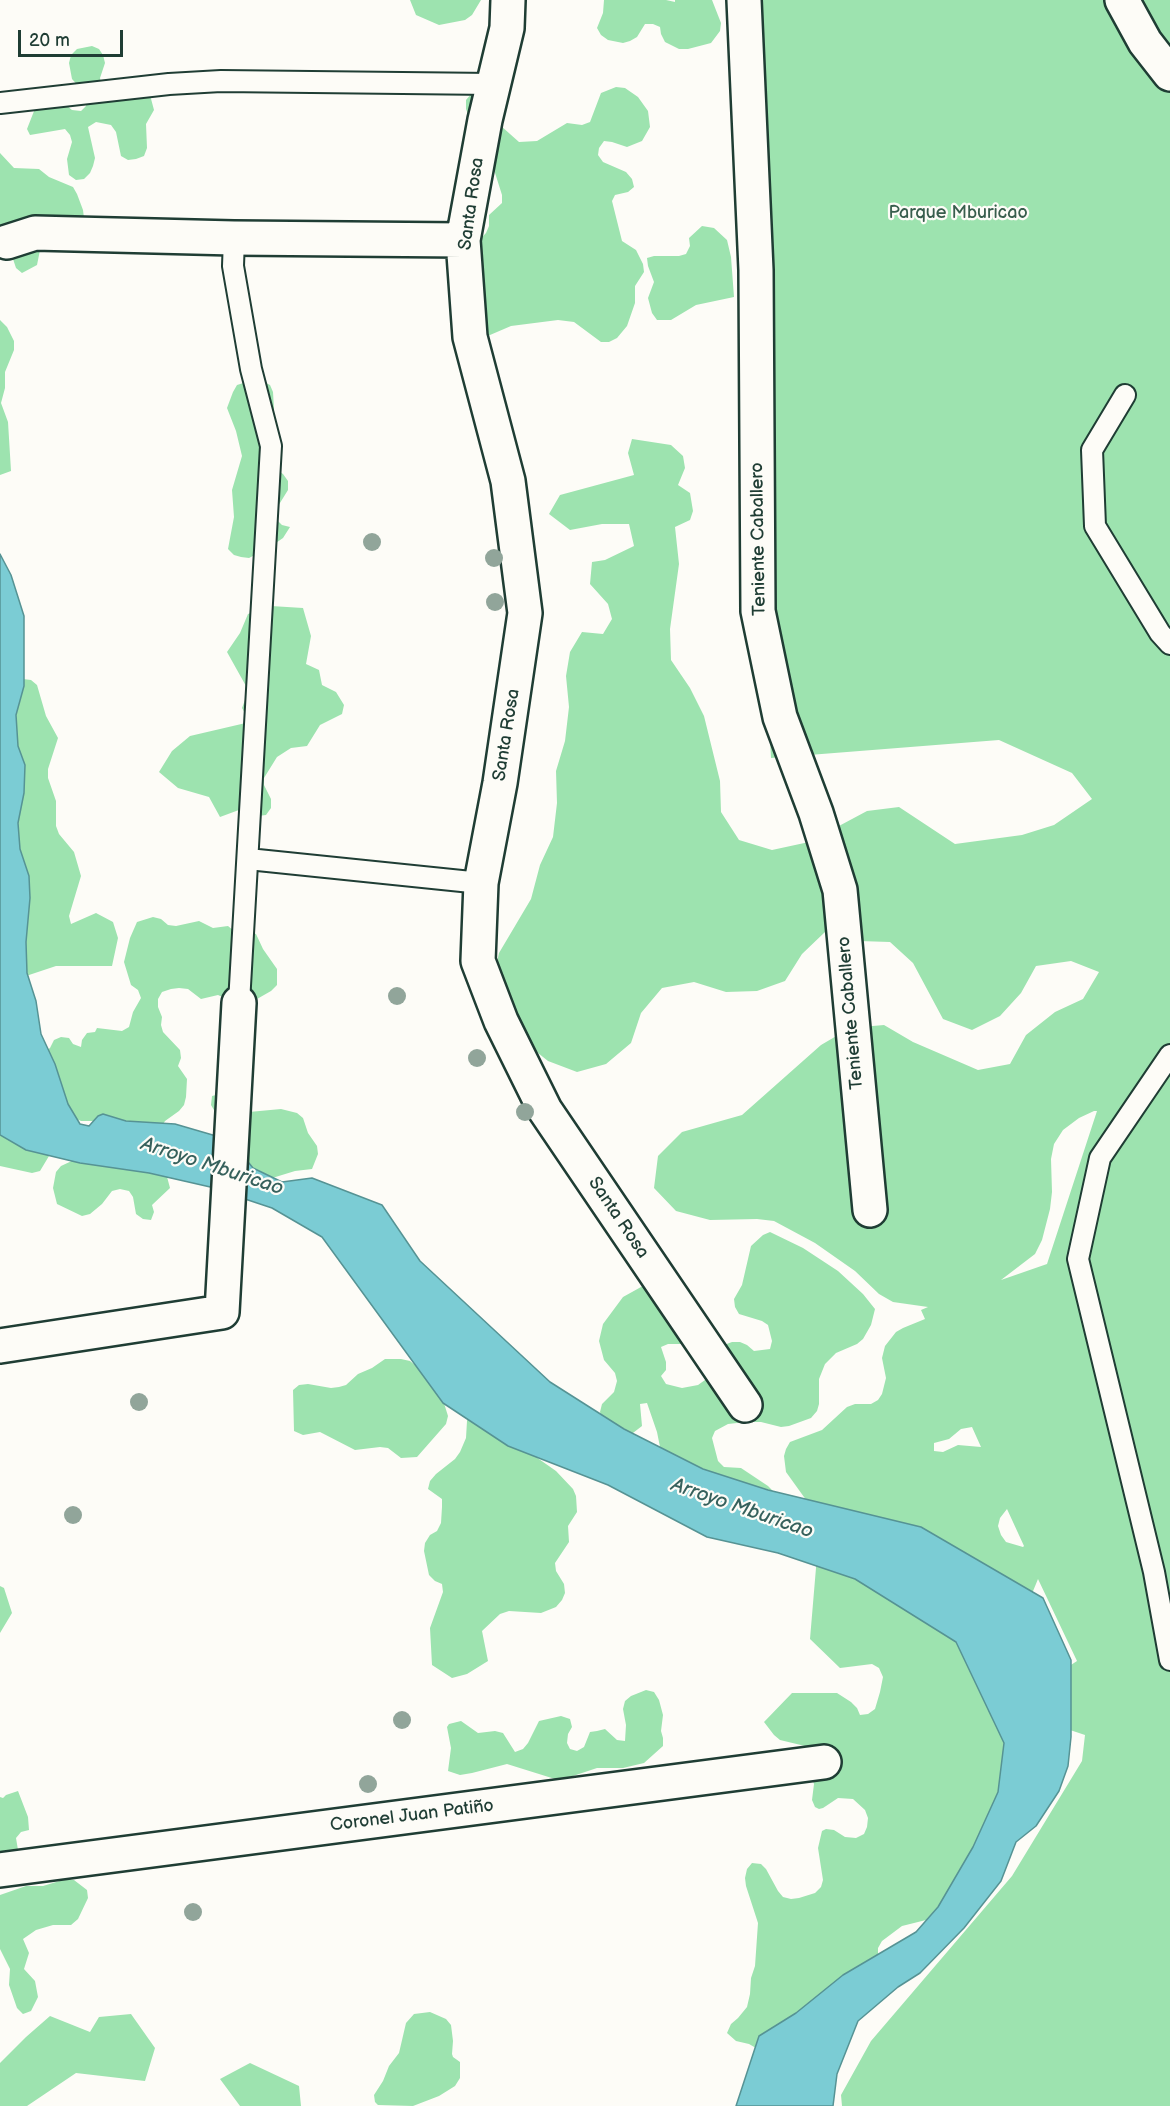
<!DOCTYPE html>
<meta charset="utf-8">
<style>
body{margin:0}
#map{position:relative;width:1170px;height:2106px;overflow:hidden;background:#fdfcf7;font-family:"Balsamiq Sans",sans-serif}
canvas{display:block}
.scale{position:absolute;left:18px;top:30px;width:105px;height:27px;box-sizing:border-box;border:3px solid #1f3d34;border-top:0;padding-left:8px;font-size:18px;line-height:21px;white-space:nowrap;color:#1f3d34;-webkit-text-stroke:4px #fdfcf7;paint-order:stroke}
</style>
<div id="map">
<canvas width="1170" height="2106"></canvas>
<div class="scale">20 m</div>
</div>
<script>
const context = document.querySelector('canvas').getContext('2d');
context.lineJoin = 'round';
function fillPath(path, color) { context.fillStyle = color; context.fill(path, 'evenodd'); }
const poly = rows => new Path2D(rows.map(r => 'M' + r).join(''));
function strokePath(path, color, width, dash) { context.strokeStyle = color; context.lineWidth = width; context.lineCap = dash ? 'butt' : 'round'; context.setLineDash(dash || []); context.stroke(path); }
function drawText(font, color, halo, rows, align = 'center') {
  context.font = font + ' "Balsamiq Sans",sans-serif'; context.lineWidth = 4.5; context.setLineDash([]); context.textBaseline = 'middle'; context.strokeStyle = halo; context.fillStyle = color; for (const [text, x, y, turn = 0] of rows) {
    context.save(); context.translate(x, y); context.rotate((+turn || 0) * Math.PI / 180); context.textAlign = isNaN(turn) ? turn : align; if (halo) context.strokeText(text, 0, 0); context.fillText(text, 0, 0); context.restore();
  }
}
const green = poly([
 [410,0,481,0,472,15,465,20,439,25,416,15],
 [604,0,666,0,675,2,675,0,712,0,721,23,720,31,711,43,688,49,679,49,665,42,661,34,660,27,653,24,645,24,637,37,630,41,623,43,608,40,601,35,597,28,603,13],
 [734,0,1170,0,1170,2106,842,2106,841,2095,871,2041,1012,1876,1082,1761,1085,1735,1067,1729,1045,1682,1077,1661,1038,1579,1031,1596,809,1504,786,1472,784,1456,786,1449,790,1442,822,1430,847,1407,855,1404,871,1404,878,1400,882,1394,886,1378,882,1358,885,1346,896,1332,903,1328,925,1319,921,1310,928,1307,893,1302,879,1294,855,1271,815,1243,774,1221,757,1219,710,1220,676,1211,654,1188,658,1156,682,1132,742,1115,821,1045,850,1028,884,1025,913,1042,978,1070,1010,1064,1026,1035,1055,1012,1083,999,1099,972,1071,961,1036,966,1021,993,1000,1016,972,1030,943,1019,913,963,890,942,859,941,825,932,802,954,785,981,757,991,726,992,694,982,662,988,641,1013,631,1043,606,1064,577,1072,548,1061,523,1041,492,985,499,953,531,899,540,865,553,837,557,803,556,771,565,741,569,707,566,676,570,652,582,632,603,634,612,619,608,604,590,584,592,562,605,560,634,546,629,524,602,524,570,530,549,514,560,495,634,475,628,453,632,439,671,445,683,456,685,468,678,485,690,493,693,511,690,520,675,527,679,564,670,629,671,660,690,688,704,716,720,781,721,812,739,840,772,850,809,842,867,811,899,807,955,844,1022,835,1054,825,1092,799,1072,773,999,740,771,758],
 [1094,1111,1097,1111,1047,1264,1001,1280,1035,1254,1042,1240,1050,1209,1052,1192,1051,1159,1054,1144,1063,1130,1079,1118],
 [972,1427,981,1447,958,1445,943,1452,934,1451,934,1443,949,1439,961,1429],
 [1007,1509,1024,1546,1023,1547,1006,1542,1001,1535,998,1526,1000,1518],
 [92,46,99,49,103,55,105,63,100,78,102,86,150,95,154,110,146,124,147,148,144,156,136,159,128,160,121,156,116,132,111,125,96,122,88,127,95,158,93,166,90,173,84,179,76,180,69,175,67,159,72,142,70,135,65,129,30,135,27,129,36,106,66,105,72,110,81,111,86,106,87,98,83,91,72,79,69,63,71,55,77,49],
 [478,86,501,126,519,142,537,141,567,123,582,125,590,122,601,93,616,87,625,88,638,97,648,111,650,127,642,141,627,147,612,142,604,141,599,148,598,155,603,162,626,172,632,179,634,187,628,192,615,195,612,201,622,241,636,250,643,264,644,272,635,286,635,303,627,326,617,338,609,342,601,342,574,322,558,320,511,326,483,338,469,251,486,233,489,226,489,215,502,203,502,195,490,157,477,138,466,109,466,100],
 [0,153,14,168,39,169,49,177,73,187,77,194,83,210,84,218,40,250,37,265,22,273,16,268,11,253,0,253],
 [702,226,714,228,727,240,731,257,734,297,696,305,671,320,657,320,652,313,648,298,654,282,648,266,647,258,654,256,679,256,686,254,690,246,689,238],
 [0,320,7,327,14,341,14,350,5,372,5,388,1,403,8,422,11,471,0,475],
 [253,380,262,381,270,385,273,392,274,409,269,464,283,474,288,481,288,490,275,511,276,519,282,525,290,527,283,538,270,547,249,558,241,557,234,555,228,549,234,517,232,490,242,456,236,431,227,408,233,392,237,385],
 [271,606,303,608,311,636,306,664,319,670,322,685,336,692,344,705,342,714,320,725,307,746,291,748,277,757,264,778,264,785,271,799,271,808,266,815,258,816,247,807,220,817,209,797,178,788,159,772,172,751,190,736,250,722,242,708,245,700,251,695,227,652,240,633,248,614],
 [23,679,31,680,37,685,46,716,58,738,48,769,48,778,56,801,56,826,59,834,74,852,81,876,69,916,71,924,96,913,113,922,118,938,112,966,56,966,23,977,0,966,0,691],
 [153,917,161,919,168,925,176,926,199,921,213,928,228,926,234,931,249,931,256,934,263,949,277,969,277,985,271,991,257,999,249,998,233,1002,218,995,201,999,188,989,179,988,171,989,162,992,158,999,158,1007,162,1017,161,1025,163,1032,180,1050,181,1058,178,1066,187,1079,186,1097,184,1105,179,1111,165,1121,157,1134,106,1121,81,1121,74,1118,44,1052,50,1048,54,1040,61,1037,69,1038,73,1044,81,1047,82,1040,87,1033,95,1032,97,1028,122,1031,129,1027,133,1012,141,998,138,990,131,985,124,962,130,938,137,922],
 [0,1066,48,1147,49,1156,40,1171,32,1173,0,1166],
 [220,1094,249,1112,281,1109,297,1113,303,1118,308,1133,317,1146,318,1154,312,1169,295,1171,269,1179,253,1176,211,1105,212,1096],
 [76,1159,166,1173,170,1188,152,1205,154,1212,151,1220,143,1219,136,1214,133,1197,129,1191,120,1189,112,1191,102,1204,90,1214,82,1216,57,1204,53,1188,56,1172,61,1166],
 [770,1232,803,1248,838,1271,863,1294,875,1309,871,1325,863,1339,857,1344,836,1353,825,1364,819,1379,819,1404,817,1411,811,1418,789,1426,781,1427,761,1422,746,1422,728,1424,715,1431,712,1438,718,1461,724,1467,741,1468,768,1486,774,1492,772,1506,660,1447,657,1432,647,1403,640,1404,642,1426,629,1436,603,1420,600,1412,602,1404,614,1392,617,1381,615,1373,604,1360,599,1341,603,1324,623,1297,650,1282,684,1344,668,1344,661,1347,666,1362,666,1370,661,1376,666,1384,682,1388,698,1385,705,1380,724,1345,732,1342,740,1342,747,1345,754,1351,770,1349,772,1341,768,1325,762,1321,739,1314,735,1307,734,1299,742,1285,751,1246,763,1235],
 [385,1359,401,1359,410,1361,416,1366,424,1364,443,1400,448,1416,446,1424,417,1457,401,1458,388,1448,380,1447,355,1450,320,1432,303,1435,294,1431,293,1390,299,1385,308,1384,331,1388,339,1387,346,1385,358,1374,372,1368],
 [474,1398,522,1442,536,1457,556,1471,573,1489,576,1496,577,1512,568,1526,569,1542,555,1563,556,1571,564,1584,565,1593,562,1600,556,1607,541,1613,509,1611,500,1614,482,1631,488,1661,467,1674,452,1678,432,1665,430,1628,443,1592,442,1584,435,1581,429,1575,424,1551,425,1543,430,1535,437,1531,441,1523,442,1507,442,1499,428,1489,430,1481,436,1474,455,1459,460,1452,466,1438,467,1421],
 [817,1556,955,1613,1011,1761,978,1842,947,1897,926,1920,902,1926,882,1941,878,1948,878,1956,756,2048,749,2044,736,2041,727,2033,731,2024,738,2018,747,2007,750,1994,751,1978,755,1966,758,1923,746,1886,745,1878,747,1869,752,1863,761,1864,766,1869,778,1891,783,1897,791,1899,799,1898,815,1893,821,1887,823,1880,818,1848,822,1831,826,1829,834,1830,845,1837,856,1838,864,1834,867,1827,868,1818,865,1810,853,1799,838,1798,823,1808,819,1809,815,1807,812,1800,814,1784,811,1776,814,1759,805,1746,780,1740,774,1735,764,1722,792,1693,837,1693,851,1702,857,1708,860,1715,868,1714,875,1709,880,1692,883,1677,879,1668,872,1664,840,1668,810,1639],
 [0,1586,4,1588,12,1613,0,1633],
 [646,1690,654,1692,659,1700,663,1715,661,1731,663,1738,663,1746,644,1763,623,1768,597,1768,564,1779,555,1779,507,1764,472,1773,460,1775,448,1771,451,1748,447,1727,449,1724,461,1721,478,1733,495,1731,503,1733,515,1752,523,1749,528,1743,539,1721,561,1716,570,1719,572,1727,568,1734,567,1743,570,1749,577,1751,584,1747,590,1732,597,1731,605,1729,617,1740,625,1741,626,1725,623,1709,625,1701,631,1696],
 [18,1791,28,1817,29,1830,21,1832,16,1838,18,1850,16,1858,0,1866,0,1797,3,1798,6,1795],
 [66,1879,74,1880,87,1890,88,1898,78,1919,71,1925,53,1925,36,1930,23,1939,29,1953,24,1969,35,1981,38,1997,31,2011,23,2014,17,2008,9,1985,10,1969,0,1949,0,1895,26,1886,43,1886],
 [430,2012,446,2019,451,2025,453,2041,452,2054,453,2057,460,2062,460,2078,455,2086,439,2096,413,2106,378,2105,375,2102,374,2095,383,2081,389,2066,399,2053,406,2023,414,2014],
 [131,2014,155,2048,145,2081,76,2073,27,2106,0,2106,0,2063,26,2037,50,2016,90,2032,99,2017],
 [250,2063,299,2086,301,2106,240,2106,220,2079]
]);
const water = poly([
 [0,554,11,575,24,616,24,686,16,715,18,746,25,765,24,793,18,823,20,849,29,876,30,898,26,942,27,973,36,1001,41,1034,55,1064,68,1104,80,1124,89,1126,98,1116,103,1114,126,1121,175,1124,223,1138,219,1189,149,1173,80,1163,26,1150,0,1135,0,554],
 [235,1146,253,1168,282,1182,312,1178,382,1205,420,1261,550,1382,624,1429,703,1469,768,1490,921,1527,1043,1598,1071,1660,1071,1737,1068,1766,1059,1791,1036,1826,1016,1842,1001,1881,964,1928,920,1973,898,1987,858,2021,837,2074,833,2106,736,2106,759,2036,796,2013,843,1975,916,1932,938,1907,973,1847,998,1792,1004,1743,956,1642,855,1579,778,1553,707,1537,608,1485,508,1446,443,1403,322,1237,272,1208,233,1195,235,1146]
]);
const lane = poly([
 [0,103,169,84,221,81,493,84],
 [234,238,233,266,251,369,271,446,239,1003],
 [1125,395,1092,450,1095,526,1160,633,1170,644],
 [248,859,481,883],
 [1170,1055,1100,1158,1078,1259,1154,1572,1170,1660]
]);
const street = poly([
 [508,0,507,28,485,120,463,240,470,337,508,481,525,613,500,783,481,883,478,961,501,1021,545,1110,745,1405],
 [744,0,756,270,758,611,780,717,816,813,840,890,870,1210],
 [1122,0,1145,42,1170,74],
 [7,242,35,233,234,238,463,240],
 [0,1346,222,1312,239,1003],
 [0,1870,824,1762]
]);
const trees = [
 [372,542],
 [494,558],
 [495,602],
 [397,996],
 [477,1058],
 [525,1112],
 [139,1402],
 [73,1515],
 [402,1720],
 [368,1784],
 [193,1912]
];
const streetNames = [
 ["Santa Rosa",472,204,-82],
 ["Teniente Caballero",759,539,-91],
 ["Santa Rosa",507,735,-81],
 ["Teniente Caballero",851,1013,-95],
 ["Santa Rosa",618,1218,56],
 ["Coronel Juan Patiño",412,1816,-7]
];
const parkNames = [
 ["Parque Mburicao",958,213]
];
const waterNames = [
 ["Arroyo Mburicao",212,1167,18],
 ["Arroyo Mburicao",742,1509,19]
];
fillPath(green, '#9de3af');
fillPath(water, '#7bccd4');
strokePath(water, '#569394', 1.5);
strokePath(lane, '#1f3d34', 24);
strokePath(street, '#1f3d34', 38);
strokePath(lane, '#fdfcf7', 20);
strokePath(street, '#fdfcf7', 33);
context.fillStyle = '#91a59a';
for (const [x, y] of trees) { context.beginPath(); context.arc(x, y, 9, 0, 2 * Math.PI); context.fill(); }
drawText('18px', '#1f3d34', '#fdfcf7', streetNames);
drawText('18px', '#385e4d', '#fdfcf7', parkNames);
drawText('italic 20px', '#36615c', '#fdfcf7', waterNames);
</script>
